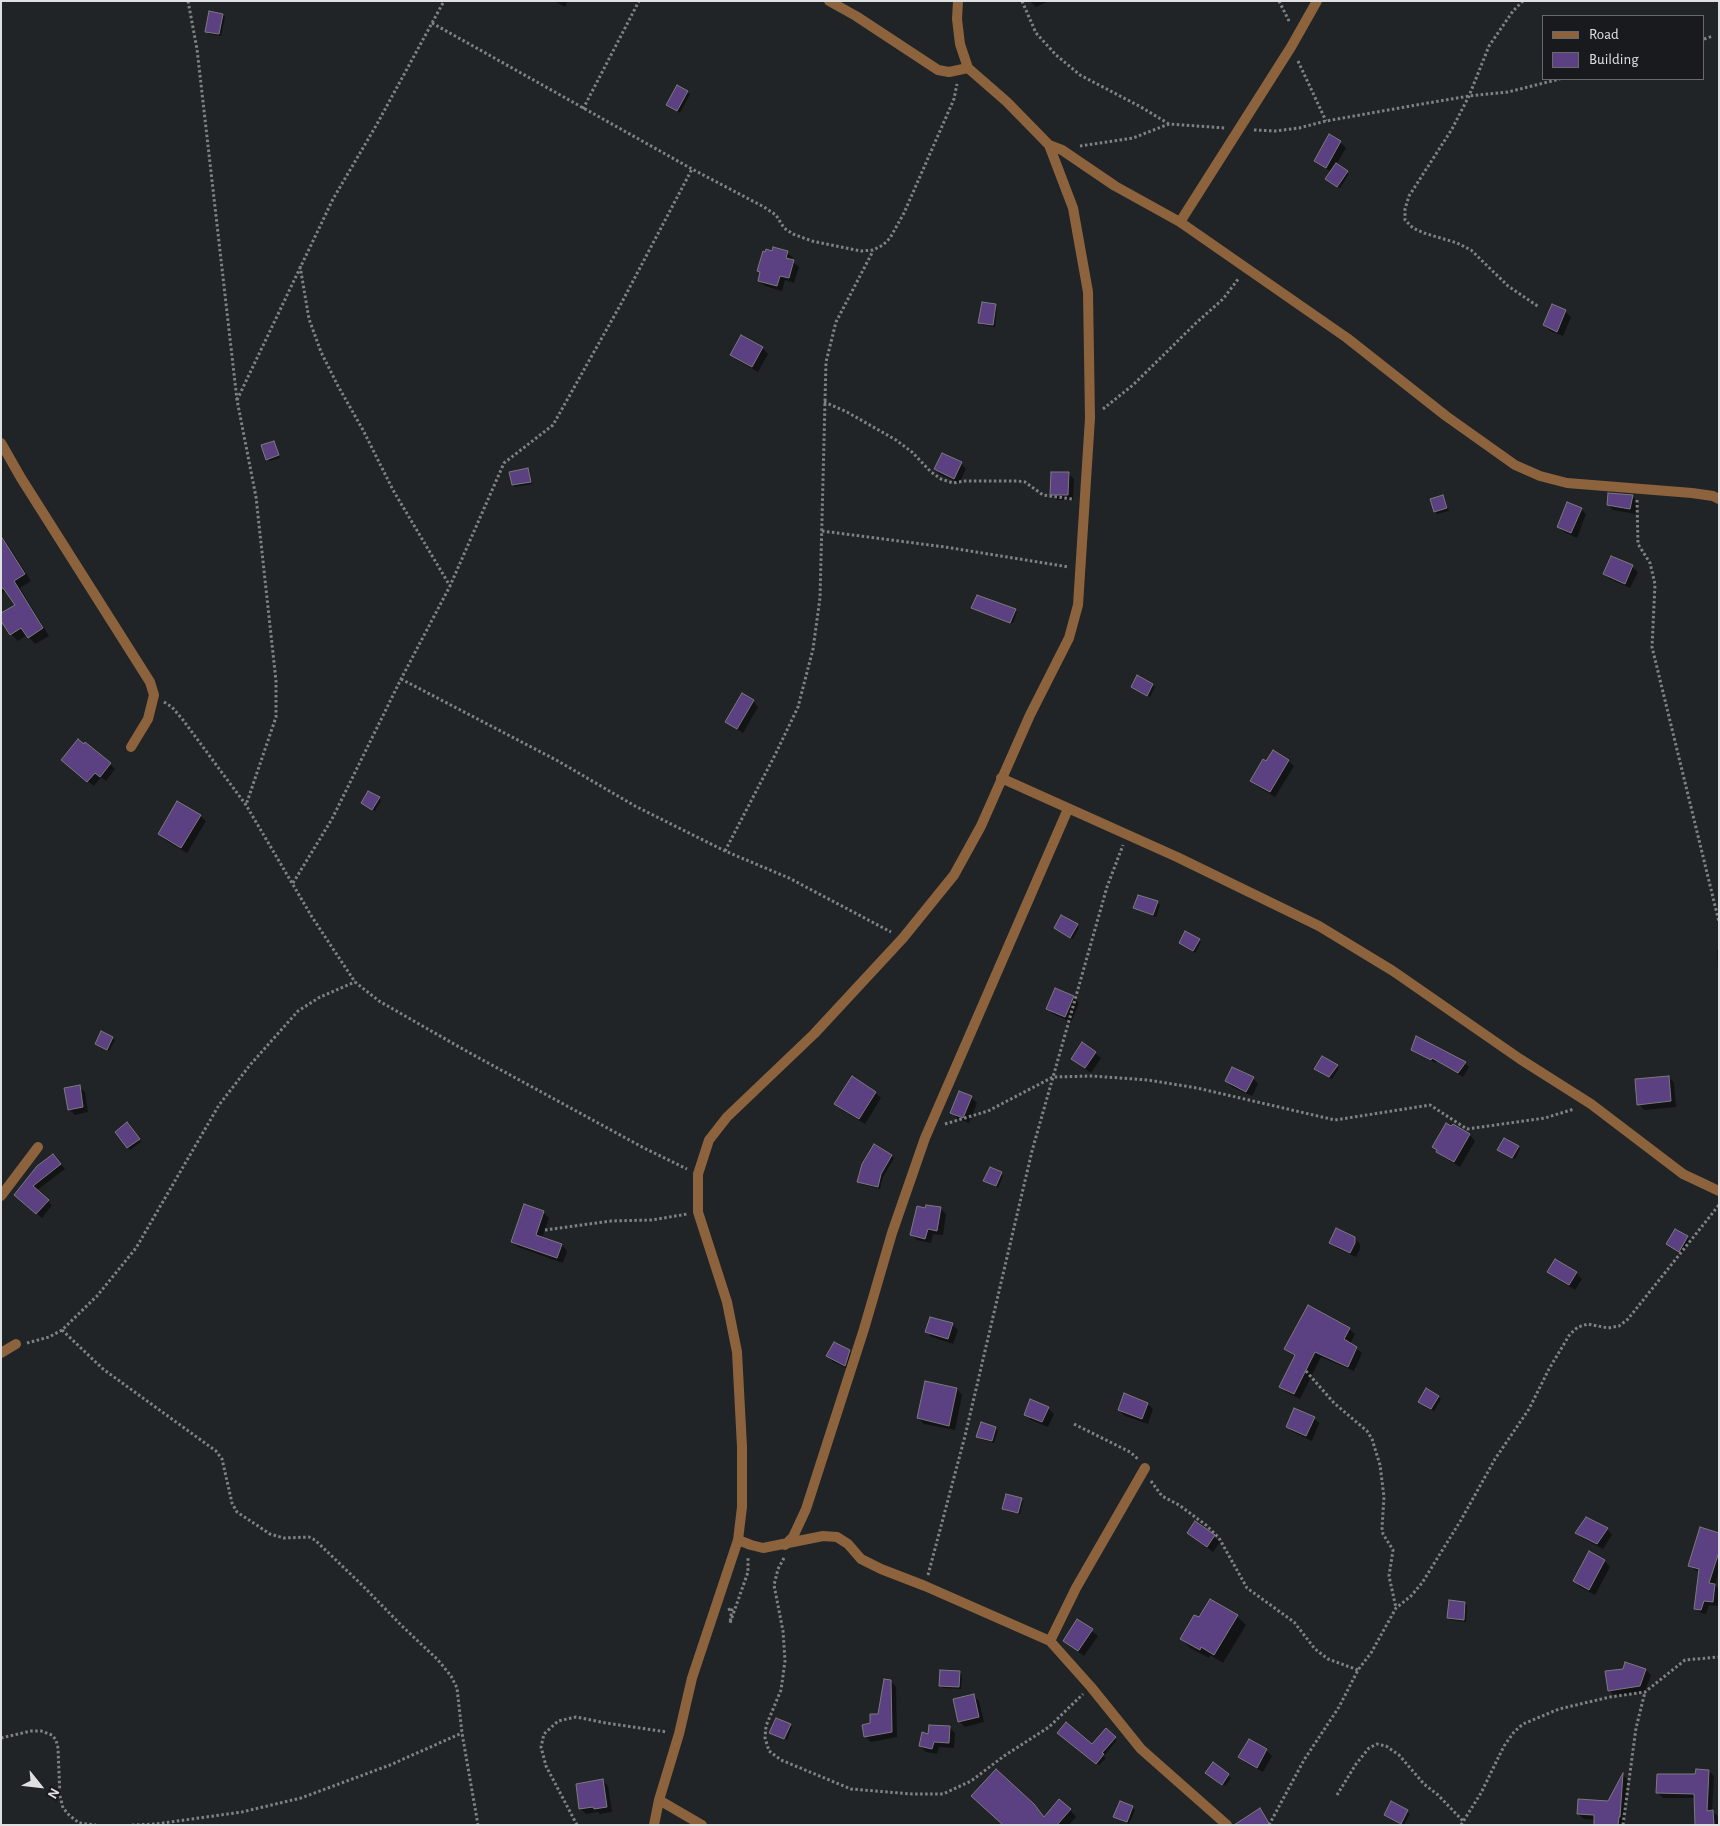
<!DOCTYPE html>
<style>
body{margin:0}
#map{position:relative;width:1720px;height:1826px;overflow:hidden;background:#212426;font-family:"Alegreya Sans",sans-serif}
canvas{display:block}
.frame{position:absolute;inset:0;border:2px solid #dee0e1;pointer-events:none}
.legend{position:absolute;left:1542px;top:15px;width:162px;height:65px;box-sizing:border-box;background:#181a1d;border:1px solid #67696b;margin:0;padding:6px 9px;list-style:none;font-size:15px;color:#dee0e1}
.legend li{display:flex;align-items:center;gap:10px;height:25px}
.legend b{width:25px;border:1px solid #67696b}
.north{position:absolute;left:15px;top:1761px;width:50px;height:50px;-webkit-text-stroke:4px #181a1d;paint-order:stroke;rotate:119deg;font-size:14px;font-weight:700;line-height:20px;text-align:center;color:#dee0e1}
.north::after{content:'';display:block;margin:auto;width:18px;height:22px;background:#dee0e1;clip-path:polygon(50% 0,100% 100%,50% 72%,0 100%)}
</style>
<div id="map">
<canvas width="1720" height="1826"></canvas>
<div class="frame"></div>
<ul class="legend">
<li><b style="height:6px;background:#8c633d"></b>Road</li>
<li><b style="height:14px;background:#5b4082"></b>Building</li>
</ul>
<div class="north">N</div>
</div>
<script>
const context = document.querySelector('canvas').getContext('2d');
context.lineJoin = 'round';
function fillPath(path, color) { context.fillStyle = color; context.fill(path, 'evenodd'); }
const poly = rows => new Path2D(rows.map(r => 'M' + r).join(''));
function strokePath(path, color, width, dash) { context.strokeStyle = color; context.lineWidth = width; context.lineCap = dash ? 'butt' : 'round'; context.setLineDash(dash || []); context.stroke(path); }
const shadow = poly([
 [554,1,568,1,565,7],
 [1030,1,1049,1,1036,7],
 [222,15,225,17,221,36,209,34,206,31],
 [677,86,690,94,680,113,667,105],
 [1340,142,1346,148,1336,165,1349,174,1340,188,1329,181,1331,172,1316,161],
 [787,252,793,258,792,261,799,267,794,283,785,280,782,291,765,286,759,281,766,254],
 [995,305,997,307,995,327,982,325,980,323],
 [1552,306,1566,312,1571,317,1563,336,1550,331,1544,325],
 [741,337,763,348,768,354,758,372,737,360,732,355],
 [274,442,280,458,269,461,267,459],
 [961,463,966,469,959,483,941,475,935,469],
 [528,469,530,472,532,484,515,487,513,484],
 [1068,473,1074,479,1073,500,1057,500,1051,494],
 [1632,496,1638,502,1636,514,1613,510,1608,504],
 [1443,497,1445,499,1449,511,1437,514,1435,512],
 [1581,509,1586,514,1577,538,1564,532,1558,527],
 [1,534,31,581,20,588,49,636,35,644,27,635,18,641,11,634,16,605,6,591,1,594],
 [1632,567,1638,572,1630,588,1610,579,1604,574],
 [974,608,1015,610,1017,612,1013,623],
 [1152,685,1155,687,1150,697,1132,687],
 [753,701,758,707,743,733,727,722],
 [1288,761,1294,766,1275,797,1257,786,1252,781,1266,763],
 [110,764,115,769,106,781,101,777,94,786,68,766],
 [379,798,381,801,375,811,365,805],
 [200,816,206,821,187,853,165,840,159,834],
 [1157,903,1160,905,1156,917,1135,908],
 [1077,925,1079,928,1073,939,1055,928],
 [1199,940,1201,942,1195,953,1180,943],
 [1717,950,1719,950,1719,970,1718,969],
 [1073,997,1079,1003,1071,1022,1053,1014,1047,1008],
 [112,1038,115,1040,109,1051,96,1044],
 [1412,1049,1465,1063,1469,1067,1463,1077,1437,1061,1436,1063,1417,1054],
 [1095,1053,1101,1058,1091,1073,1072,1059],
 [1337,1066,1339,1068,1332,1079,1318,1071],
 [1669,1077,1674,1083,1676,1107,1644,1110,1639,1104],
 [1253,1078,1258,1084,1252,1096,1232,1087,1227,1081],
 [79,1087,85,1092,88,1112,75,1115,69,1109],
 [875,1092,881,1098,865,1124,842,1110,836,1104],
 [971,1097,977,1103,969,1123,957,1118,952,1113],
 [1453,1125,1470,1135,1475,1141,1460,1167,1443,1157,1434,1147],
 [129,1126,141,1142,130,1150,116,1132],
 [1518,1147,1520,1149,1515,1159,1501,1152],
 [53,1155,65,1169,36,1191,52,1205,42,1218,20,1199],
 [891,1156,894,1158,883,1177,880,1189,861,1184,859,1182],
 [1001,1174,1003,1176,998,1188,985,1181],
 [940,1208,946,1214,943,1235,933,1234,931,1243,917,1240,911,1234,926,1209],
 [543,1212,549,1218,542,1238,562,1245,567,1251,563,1263,518,1247,512,1242],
 [1687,1237,1690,1239,1682,1253,1670,1247],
 [1354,1238,1360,1244,1360,1249,1356,1257,1336,1248,1331,1243],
 [1555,1260,1576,1273,1582,1279,1575,1290,1554,1277,1549,1272],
 [952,1324,958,1330,953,1344,932,1337,927,1332],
 [1349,1329,1355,1334,1350,1344,1362,1353,1354,1371,1321,1357,1300,1399,1286,1392,1280,1386,1295,1357,1286,1349],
 [849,1351,855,1357,850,1370,833,1362,828,1356],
 [926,1382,957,1389,962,1395,955,1430,924,1424,918,1418],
 [1438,1397,1441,1399,1434,1411,1422,1404],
 [1148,1404,1153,1409,1148,1424,1125,1416,1119,1410],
 [1048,1408,1054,1414,1048,1427,1031,1420,1025,1414],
 [1314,1418,1319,1423,1312,1441,1293,1432,1287,1427],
 [995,1428,998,1430,994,1443,980,1439,978,1436],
 [1021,1499,1023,1501,1020,1514,1005,1511,1003,1508],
 [1195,1523,1220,1542,1213,1552,1189,1533],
 [1607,1529,1612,1535,1603,1549,1582,1538,1576,1533],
 [1719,1534,1719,1571,1715,1585,1719,1589,1718,1606,1709,1605,1706,1614,1701,1613,1696,1608,1700,1572,1695,1570,1690,1565],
 [1589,1553,1605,1561,1610,1567,1595,1595,1580,1587,1575,1581],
 [1465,1603,1467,1605,1466,1622,1451,1620,1448,1618],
 [1237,1616,1246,1625,1223,1663,1210,1655,1209,1658,1190,1648,1182,1639],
 [1078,1621,1098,1636,1084,1656,1064,1641],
 [1646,1670,1651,1675,1645,1691,1615,1696,1609,1690],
 [960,1672,962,1675,961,1689,943,1688,941,1685],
 [891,1681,896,1687,897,1737,871,1742,866,1737,863,1726,871,1724,879,1715],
 [974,1696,979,1701,984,1722,965,1727,959,1721],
 [790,1725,792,1727,787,1740,771,1733],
 [949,1727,955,1733,954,1748,939,1747,937,1754,926,1752,920,1746,929,1735],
 [1106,1730,1117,1740,1104,1756,1106,1758,1099,1765,1061,1735,1092,1746],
 [1266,1750,1272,1756,1263,1772,1246,1763,1240,1757],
 [1213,1764,1231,1778,1225,1786,1209,1775],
 [1709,1771,1714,1776,1712,1812,1718,1816,1718,1825,1696,1825,1696,1798,1663,1798,1658,1793],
 [1623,1775,1628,1780,1624,1825,1595,1825,1596,1820,1584,1819,1578,1814,1608,1802],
 [602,1780,608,1786,612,1812,600,1814,598,1812,586,1814,581,1809],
 [1391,1802,1410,1814,1404,1825,1401,1825,1385,1815],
 [1033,1805,1045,1818,1070,1810,1076,1817,1069,1825,1022,1825],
 [1132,1807,1135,1810,1129,1824,1115,1816]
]);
const building = poly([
 [209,11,223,14,219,34,205,32,209,11],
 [677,85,688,91,677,111,666,105,677,85],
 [1329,134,1341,141,1326,168,1314,161,1329,134],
 [1336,163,1348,171,1337,187,1325,179,1336,163],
 [773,247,788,251,786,258,794,260,789,278,780,276,777,286,758,281,760,272,757,271,763,251,765,252,766,249,772,251,773,247],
 [982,302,996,304,993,325,978,323,982,302],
 [1552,304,1566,310,1557,332,1543,325,1552,304],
 [741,335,763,347,752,367,730,355,741,335],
 [274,441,279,455,266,460,261,445,274,441],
 [942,453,962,462,954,479,934,469,942,453],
 [528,468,531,482,512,485,509,472,528,468],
 [1051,472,1069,472,1068,495,1050,495,1051,472],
 [1608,493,1633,495,1630,509,1607,505,1608,493],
 [1443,495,1447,508,1434,512,1430,499,1443,495],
 [1567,502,1582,508,1571,533,1557,527,1567,502],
 [1,536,25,574,14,581,43,628,28,638,21,628,10,635,1,621,1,613,15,605,3,588,1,589,1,536],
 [1611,556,1633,565,1625,584,1603,574,1611,556],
 [977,595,1016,609,1010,623,971,608,977,595],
 [1137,675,1153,684,1147,696,1131,687,1137,675],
 [742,693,754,700,737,729,725,722,742,693],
 [78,739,84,744,85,742,111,763,100,777,95,773,87,782,61,760,78,739],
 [1273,750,1289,760,1270,792,1250,781,1263,759,1266,761,1273,750],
 [368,791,380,797,372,810,361,803,368,791],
 [177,801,201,815,181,848,158,834,177,801],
 [1138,895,1158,901,1153,915,1133,908,1138,895],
 [1061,915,1078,924,1070,938,1054,928,1061,915],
 [1185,931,1200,939,1193,951,1179,943,1185,931],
 [1055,988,1074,996,1065,1017,1046,1009,1055,988],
 [101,1031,113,1037,107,1050,95,1044,101,1031],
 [1416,1036,1466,1062,1458,1073,1432,1058,1431,1060,1411,1050,1416,1036],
 [1082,1042,1096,1052,1085,1068,1071,1059,1082,1042],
 [1322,1056,1338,1065,1329,1077,1314,1069,1322,1056],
 [1232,1067,1254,1077,1246,1092,1225,1081,1232,1067],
 [852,1076,876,1092,859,1119,834,1104,852,1076],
 [1669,1076,1671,1101,1637,1105,1635,1079,1669,1076],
 [80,1085,83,1107,68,1110,64,1088,80,1085],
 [959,1091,972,1096,963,1118,950,1113,959,1091],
 [127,1122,140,1139,127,1148,115,1132,127,1122],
 [1446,1123,1451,1126,1453,1124,1470,1134,1454,1162,1436,1152,1437,1150,1432,1147,1446,1123],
 [1504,1138,1519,1146,1512,1158,1497,1150,1504,1138],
 [874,1144,892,1155,881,1174,878,1187,857,1182,862,1164,874,1144],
 [53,1154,61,1164,33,1186,49,1200,36,1214,14,1195,37,1166,53,1154],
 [990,1167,1002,1172,996,1186,983,1181,990,1167],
 [524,1204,544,1211,536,1235,562,1244,557,1258,511,1242,524,1204],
 [926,1205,941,1207,937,1231,928,1229,925,1239,910,1235,917,1206,925,1208,926,1205],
 [1336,1228,1355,1237,1355,1243,1350,1253,1329,1243,1336,1228],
 [1675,1229,1688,1236,1679,1252,1666,1244,1675,1229],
 [1555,1259,1577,1272,1569,1285,1547,1272,1555,1259],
 [1308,1305,1350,1328,1344,1339,1357,1347,1348,1367,1315,1352,1294,1394,1279,1387,1295,1355,1284,1349,1308,1305],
 [930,1317,953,1323,948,1339,925,1332,930,1317],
 [834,1342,850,1350,845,1366,826,1356,834,1342],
 [925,1381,957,1388,949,1426,917,1418,925,1381],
 [1426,1388,1439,1396,1431,1409,1418,1402,1426,1388],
 [1124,1393,1148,1403,1142,1419,1118,1410,1124,1393],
 [1030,1399,1049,1407,1042,1422,1024,1415,1030,1399],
 [1294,1408,1315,1417,1306,1436,1286,1427,1294,1408],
 [981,1422,996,1427,992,1441,976,1437,981,1422],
 [1006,1494,1022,1498,1018,1513,1002,1509,1006,1494],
 [1586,1517,1608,1528,1597,1544,1575,1533,1586,1517],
 [1195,1521,1215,1535,1207,1547,1187,1533,1195,1521],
 [1700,1527,1719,1533,1719,1552,1709,1583,1715,1584,1713,1602,1704,1601,1701,1610,1694,1609,1699,1569,1688,1566,1700,1527],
 [1589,1551,1605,1560,1589,1590,1573,1581,1589,1551],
 [1210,1599,1238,1615,1214,1655,1201,1647,1200,1650,1180,1639,1194,1615,1199,1617,1210,1599],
 [1449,1600,1465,1602,1464,1620,1447,1618,1449,1600],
 [1077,1619,1093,1629,1078,1651,1063,1641,1077,1619],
 [1625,1662,1646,1669,1640,1686,1608,1691,1605,1671,1623,1669,1625,1662],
 [940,1670,960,1671,959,1687,939,1686,940,1670],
 [884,1679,891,1680,892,1732,864,1737,862,1725,870,1723,870,1714,878,1714,884,1679],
 [974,1694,979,1717,958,1722,953,1699,974,1694],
 [776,1718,791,1724,784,1739,769,1733,776,1718],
 [1066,1722,1092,1744,1106,1728,1116,1737,1102,1753,1104,1754,1096,1764,1057,1733,1066,1722],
 [929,1725,950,1726,949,1743,934,1742,932,1749,919,1746,922,1732,928,1734,929,1725],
 [1249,1739,1267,1749,1257,1768,1238,1757,1249,1739],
 [1213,1762,1229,1774,1222,1785,1205,1773,1213,1762],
 [996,1769,1034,1804,1044,1817,1059,1799,1071,1809,1057,1825,1003,1825,971,1796,996,1769],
 [1696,1769,1709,1770,1707,1811,1713,1810,1714,1825,1695,1825,1694,1794,1656,1793,1657,1774,1695,1774,1696,1769],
 [1623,1773,1620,1817,1619,1817,1618,1825,1594,1825,1594,1815,1577,1814,1578,1799,1608,1801,1623,1773],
 [603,1779,607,1807,594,1809,593,1807,579,1809,576,1784,603,1779],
 [1120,1801,1133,1806,1127,1822,1113,1817,1120,1801],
 [1391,1801,1408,1810,1401,1824,1384,1815,1391,1801],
 [1260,1808,1270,1825,1234,1825,1260,1808]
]);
const path = poly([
 [188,1,197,49,237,400,256,497,276,681,276,717,246,805],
 [1022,1,1036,33,1056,55,1080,75,1141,107,1169,124],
 [1279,1,1290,23],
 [1523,1,1513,11,1489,46,1469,96,1452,129,1409,196,1405,209,1405,220,1413,228,1424,233,1457,243,1471,250,1508,286,1539,307],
 [432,23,692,169,764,207,776,215,784,228,793,234,812,241,861,251,873,250,883,245,890,238,904,213,954,99,957,84],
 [1704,39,1713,36],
 [1298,61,1326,121],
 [583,109,639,1],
 [1254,130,1275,131,1299,128,1326,121,1422,104,1469,96,1508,92,1560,79],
 [1080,146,1133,138,1169,124,1225,128],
 [300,266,309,319,321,352,338,386,363,430,393,490,450,586],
 [237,400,333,199,377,124,444,1],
 [824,402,847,412,896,440,912,452,931,472,941,479,953,483,965,481,1018,481,1025,482,1043,495,1072,499],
 [1103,409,1133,385,1196,323,1223,299,1239,278],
 [1637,500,1638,544,1650,563,1655,584,1652,647,1719,922],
 [822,531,945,547,1069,567],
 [401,679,558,761,635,806,725,851,789,878,891,932],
 [164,702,172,707,183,720,246,805,312,917,355,982,379,1001,468,1052,644,1148,687,1169],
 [725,851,776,753,798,707,813,649,820,598,826,362,836,322,873,251],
 [293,883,332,819,401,679,450,586,504,463,553,425,622,302,692,169],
 [945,1124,988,1111,1053,1077,1092,1076,1148,1080,1197,1088,1335,1120,1430,1105,1467,1129,1545,1118,1574,1109],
 [545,1230,611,1221,652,1220,687,1214],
 [62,1330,103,1369,216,1451,222,1459,232,1503,237,1512,270,1534,284,1538,309,1537,315,1540,362,1585,402,1626,438,1660,451,1676,457,1688,462,1733,478,1825],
 [27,1343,49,1337,62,1330,97,1296,136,1248,219,1105,250,1065,298,1011,320,997,355,982],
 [1306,1371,1334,1403,1367,1431,1372,1439,1380,1465,1384,1497,1382,1528,1383,1534,1393,1550,1389,1576,1396,1608],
 [1074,1424,1130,1452,1138,1459],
 [1151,1481,1162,1496,1179,1505,1206,1525,1219,1538,1247,1588,1294,1622,1315,1649,1328,1659,1358,1670],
 [784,1558,778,1569,774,1585,783,1631,785,1661,781,1690,766,1726,765,1738,769,1751,781,1760,851,1789,912,1794,943,1794,971,1781,1004,1756,1049,1727,1083,1694],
 [928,1575,965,1436,1032,1151,1107,887,1123,845],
 [728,1610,732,1608,730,1623,748,1572,748,1556],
 [1,1738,31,1731,41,1731,52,1735,56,1740,58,1748,60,1796,63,1808,69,1815,79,1823,96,1825],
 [1337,1795,1356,1764,1369,1748,1377,1744,1386,1746,1399,1755,1424,1784,1438,1795,1463,1821],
 [132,1825,156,1824,242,1812,301,1798,390,1765,462,1733],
 [577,1825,546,1766,541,1747,544,1734,558,1721,576,1717,606,1723,667,1732],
 [1269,1825,1304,1760,1339,1707,1358,1670,1371,1653,1396,1608,1411,1596,1422,1583,1461,1520,1495,1459,1529,1409,1549,1369,1570,1334,1578,1327,1588,1324,1608,1328,1619,1326,1628,1319,1719,1205],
 [1461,1825,1481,1793,1504,1746,1514,1732,1523,1724,1559,1709,1610,1697,1645,1692,1685,1660,1719,1657],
 [1623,1825,1636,1728,1645,1692]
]);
const street = poly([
 [829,1,856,16,938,70,949,72,968,68],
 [1049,145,1062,150,1115,186,1180,222,1347,338,1446,416,1515,465,1540,476,1567,483,1692,493,1713,496,1719,499],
 [1180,222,1291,47,1317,1],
 [1,443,21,478,150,682,154,695,148,719,131,747],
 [1001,778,1177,857,1319,926,1393,971,1520,1059,1591,1104,1683,1174,1719,1191],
 [1,1196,38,1147],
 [1,1353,16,1344],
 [738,1540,751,1545,763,1548,823,1536,837,1537,848,1544,861,1559,881,1569,925,1586,1050,1641,1091,1687,1141,1749,1227,1825],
 [785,1545,793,1537,806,1509,864,1329,892,1233,925,1138,1068,809],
 [1050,1641,1076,1588,1145,1468],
 [659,1800,702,1825],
 [654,1825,659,1800,679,1734,692,1678,738,1540,742,1507,742,1447,737,1352,727,1302,698,1212,698,1174,709,1140,727,1117,814,1034,903,938,954,875,981,826,1030,715,1069,638,1078,605,1090,418,1088,292,1073,208,1049,145,1007,102,968,68,960,44,957,19,958,1]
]);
fillPath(shadow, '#0007');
fillPath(building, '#5b4082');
strokePath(building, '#7b7a7e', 1);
strokePath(path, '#7f8283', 3, [2.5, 2.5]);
strokePath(street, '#8c633d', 10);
</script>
